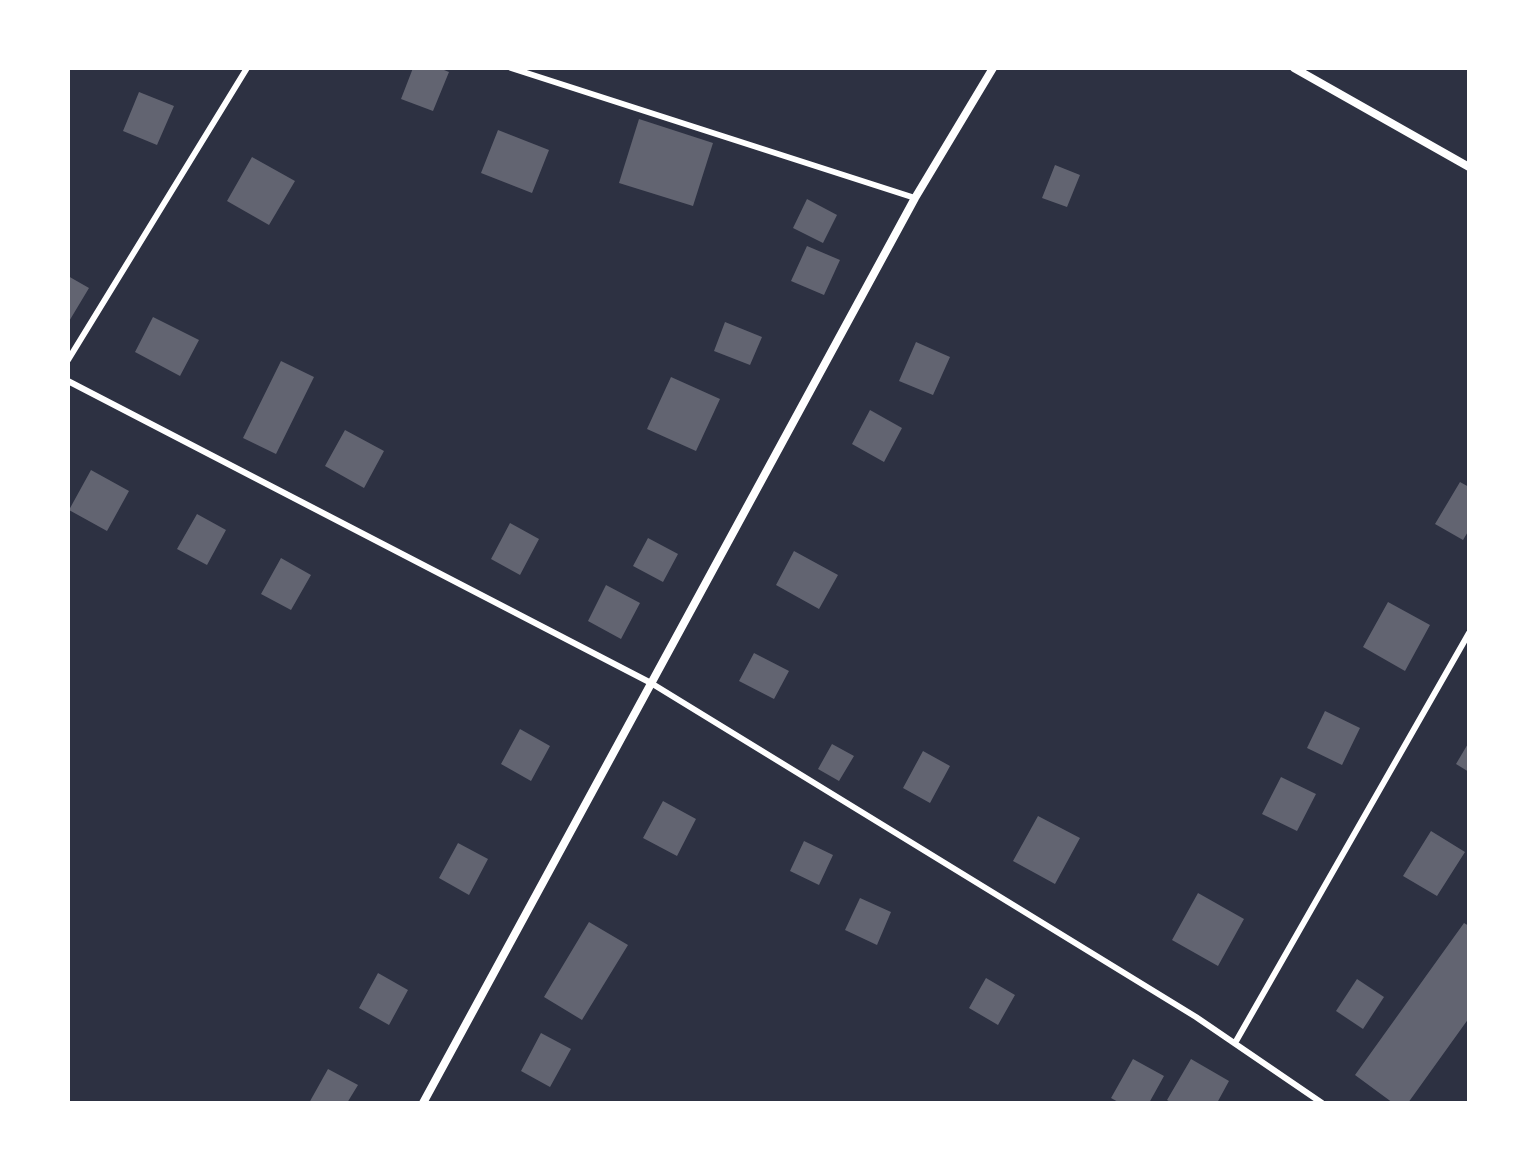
<!DOCTYPE html>
<style>
body{margin:0}
#map{position:relative;width:1537px;height:1171px;overflow:hidden;background:#2d3142;font-family:Roboto,sans-serif}
canvas{display:block}
.frame{position:absolute;inset:0;border:70px solid #fff;pointer-events:none}
</style>
<div id="map">
<canvas width="1537" height="1171"></canvas>
<div class="frame"></div>
</div>
<script>
const context = document.querySelector('canvas').getContext('2d');
context.lineJoin = 'round';
function fillPath(path, color) { context.fillStyle = color; context.fill(path, 'evenodd'); }
const poly = rows => new Path2D(rows.map(r => 'M' + r).join(''));
function strokePath(path, color, width, dash) { context.strokeStyle = color; context.lineWidth = width; context.lineCap = dash ? 'butt' : 'round'; context.setLineDash(dash || []); context.stroke(path); }
const building = poly([
 [413,68,439,68,449,72,433,111,401,99],
 [139,92,174,106,157,145,123,131],
 [639,119,713,143,693,206,619,183],
 [498,130,549,150,532,193,481,173],
 [252,157,295,181,269,225,227,201],
 [1055,165,1080,175,1067,207,1042,198],
 [807,199,837,215,823,243,793,228],
 [807,246,840,260,824,295,791,281],
 [68,276,89,288,68,323],
 [153,317,199,340,180,376,135,352],
 [725,322,762,337,750,365,714,351],
 [916,342,950,357,933,395,899,381],
 [281,361,314,377,276,454,243,438],
 [671,377,720,399,696,451,647,429],
 [870,410,902,428,884,462,852,444],
 [345,430,384,451,364,488,325,466],
 [91,470,129,491,107,531,69,510],
 [1460,482,1469,487,1469,530,1463,540,1435,524],
 [197,514,226,530,207,565,177,549],
 [510,523,539,539,520,575,491,559],
 [648,538,678,554,663,582,633,566],
 [794,551,838,575,819,609,776,585],
 [281,558,311,575,291,610,261,594],
 [606,585,640,603,621,639,588,621],
 [1388,602,1430,625,1405,671,1363,647],
 [754,653,789,671,774,699,739,681],
 [1325,711,1360,728,1342,765,1307,748],
 [520,729,550,746,531,781,501,764],
 [1469,742,1469,772,1456,764],
 [832,744,854,756,839,781,818,769],
 [923,751,950,766,930,803,903,788],
 [1281,777,1316,794,1297,831,1262,814],
 [663,801,696,819,677,856,643,838],
 [1038,816,1080,838,1055,884,1013,861],
 [1431,831,1465,852,1437,896,1403,876],
 [804,841,833,855,819,885,790,871],
 [458,843,488,859,469,895,439,878],
 [1198,893,1244,919,1218,966,1172,940],
 [860,898,891,912,877,945,845,930],
 [589,922,628,945,582,1020,544,997],
 [1464,923,1469,926,1469,1018,1408,1103,1393,1103,1355,1075],
 [378,973,408,990,389,1025,359,1008],
 [986,978,1015,995,998,1025,969,1008],
 [1357,979,1384,997,1363,1029,1336,1011],
 [541,1033,571,1049,550,1087,521,1071],
 [1133,1059,1164,1076,1149,1103,1120,1103,1111,1098],
 [1191,1059,1229,1081,1217,1103,1172,1103,1167,1100],
 [328,1069,358,1085,347,1103,309,1103]
]);
const service = poly([
 [511,68,915,198],
 [68,360,247,68],
 [68,381,651,683,1196,1017,1322,1103],
 [1235,1043,1469,633]
]);
const minor = poly([
 [1294,68,1469,167],
 [423,1103,915,198,993,68]
]);
fillPath(building, '#626471');
strokePath(service, '#fff', 6);
strokePath(minor, '#fff', 8);
</script>
